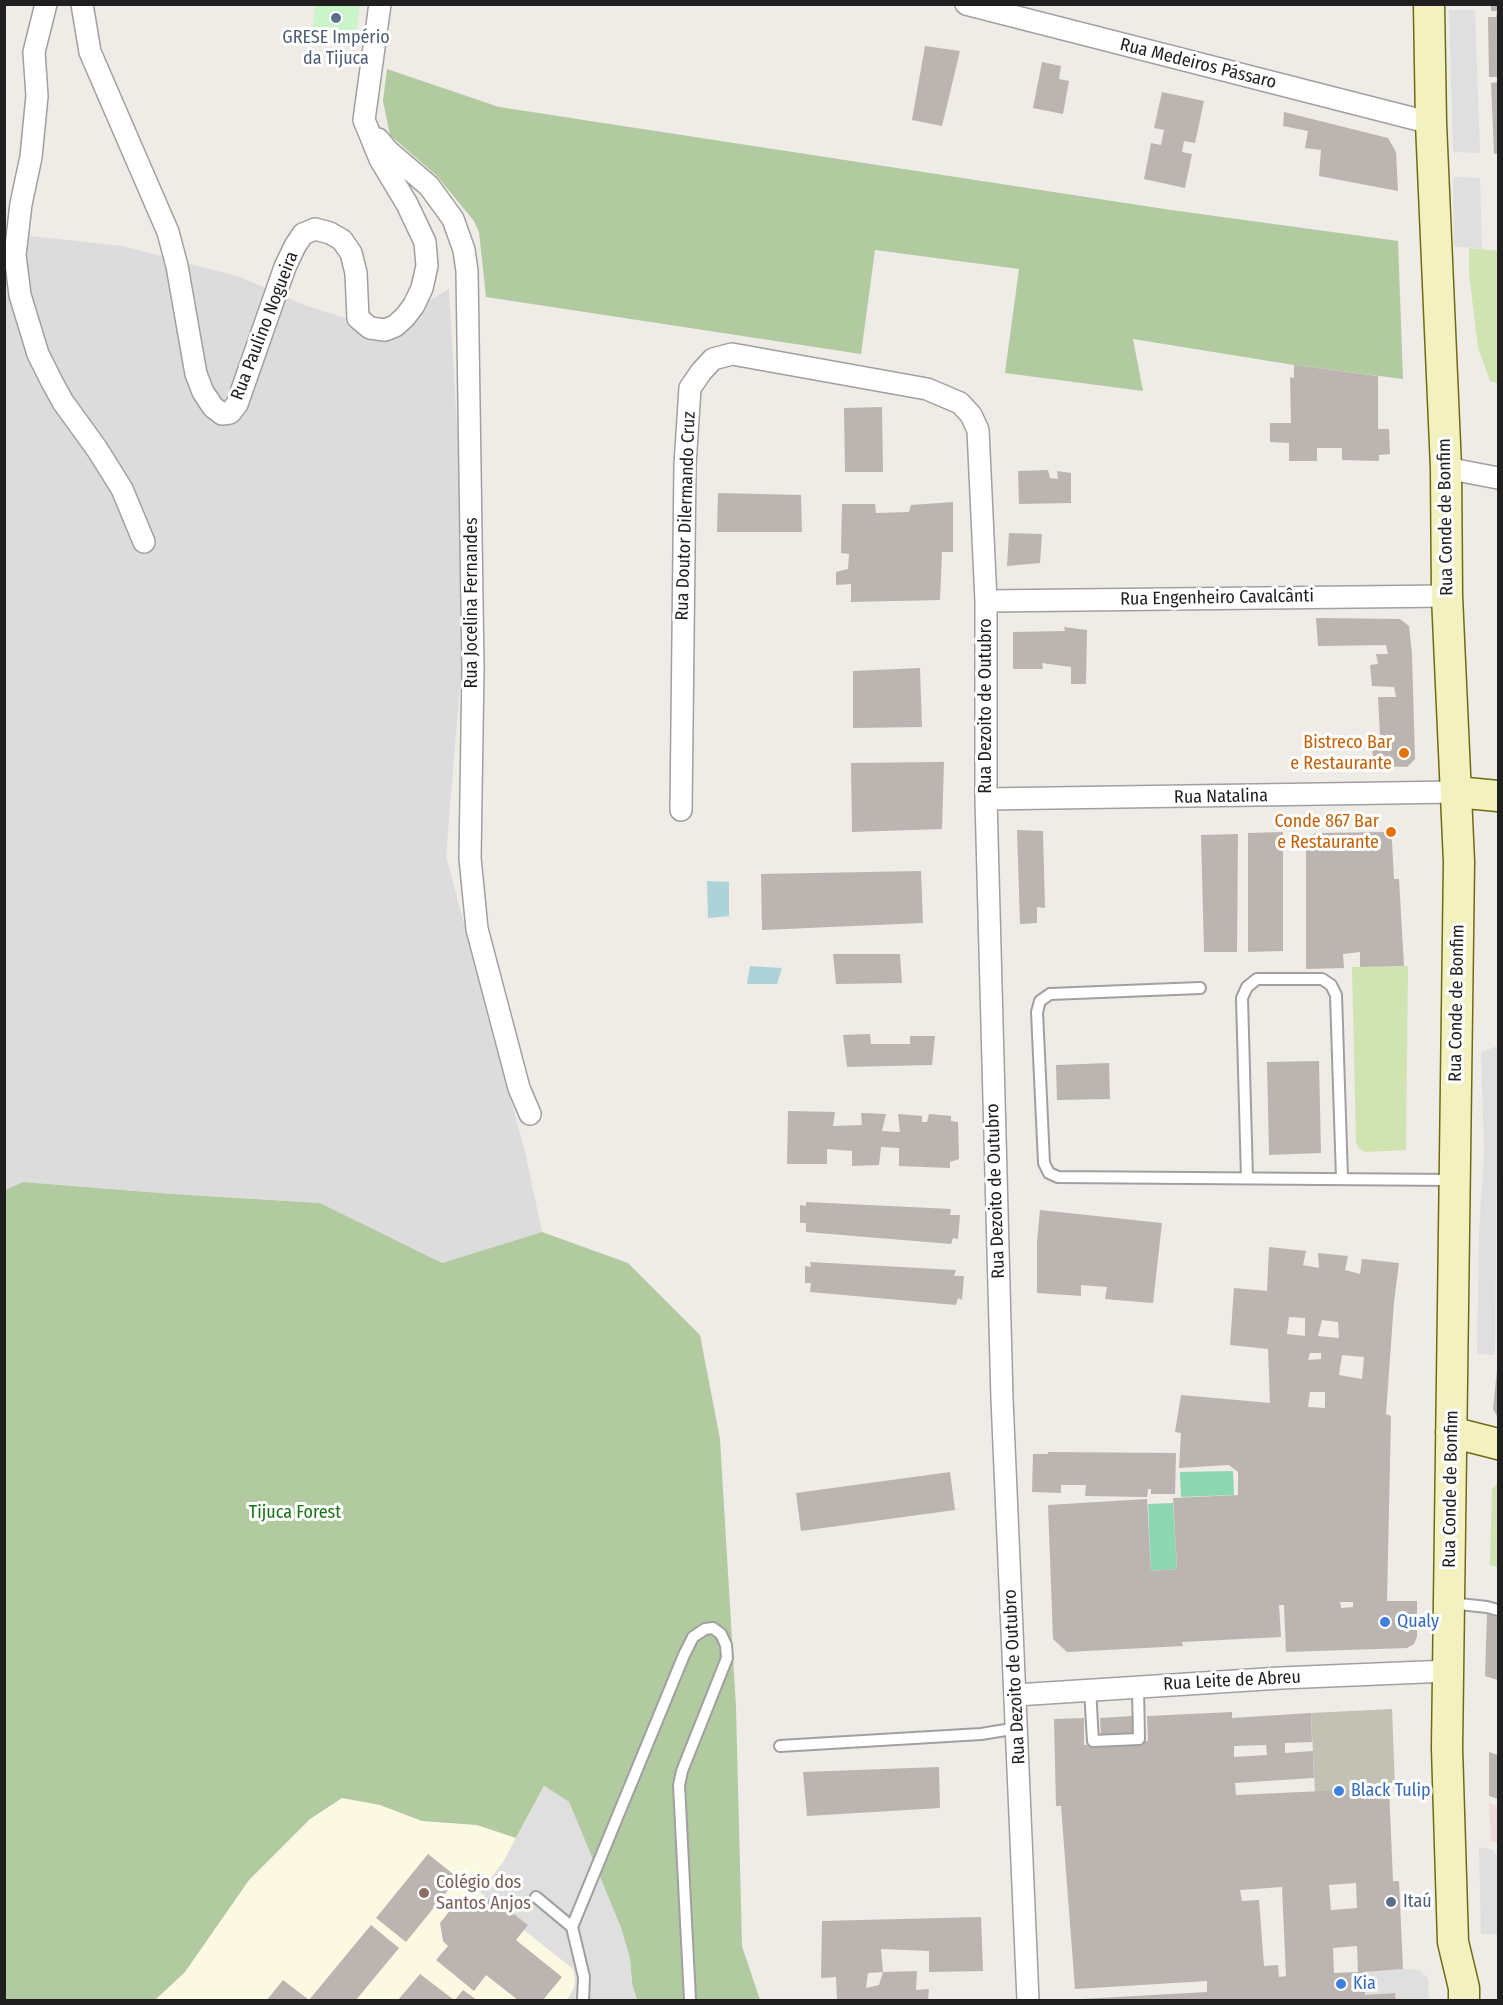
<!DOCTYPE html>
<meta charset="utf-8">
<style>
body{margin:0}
#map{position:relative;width:1503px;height:2005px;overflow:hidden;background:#efebe7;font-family:"Fira Sans Condensed",sans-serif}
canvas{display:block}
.frame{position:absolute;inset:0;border:6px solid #1f1f1f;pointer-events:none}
</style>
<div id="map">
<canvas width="1503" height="2005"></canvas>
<div class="frame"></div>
</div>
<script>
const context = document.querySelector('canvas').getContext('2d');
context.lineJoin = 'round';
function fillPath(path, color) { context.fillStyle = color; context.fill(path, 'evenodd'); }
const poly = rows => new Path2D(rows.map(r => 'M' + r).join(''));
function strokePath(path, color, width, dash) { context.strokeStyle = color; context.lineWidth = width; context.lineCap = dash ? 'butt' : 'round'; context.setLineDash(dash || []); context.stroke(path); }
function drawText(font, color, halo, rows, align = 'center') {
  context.font = font + ' "Fira Sans Condensed",sans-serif'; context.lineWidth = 6; context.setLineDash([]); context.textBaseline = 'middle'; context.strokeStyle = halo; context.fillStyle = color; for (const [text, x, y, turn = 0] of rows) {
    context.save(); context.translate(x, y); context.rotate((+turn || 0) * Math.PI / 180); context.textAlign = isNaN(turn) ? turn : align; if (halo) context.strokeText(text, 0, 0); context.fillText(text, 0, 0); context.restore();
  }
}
const residential = poly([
 [12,234,122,246,240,277,304,305,380,329,449,289,467,599,446,856,525,1152,542,1232,442,1263,320,1203,172,1194,23,1182,5,1190,5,235]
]);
const commercial = poly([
 [1489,1803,1498,1806,1498,1843,1491,1841]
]);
const education = poly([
 [544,1786,632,1984,637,2000,155,2000,185,1972,249,1880,310,1819,342,1798,380,1805,422,1821,477,1825,516,1838]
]);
const construction = poly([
 [1392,1709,1395,1788,1315,1792,1311,1713]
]);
const grass = poly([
 [1469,248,1498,251,1498,383,1490,381,1478,348,1469,273],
 [1408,966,1406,1150,1365,1152,1359,1148,1356,1142,1352,967],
 [1498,1483,1498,1567,1490,1565,1492,1489]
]);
const forest = poly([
 [387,69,499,107,1171,210,1398,241,1403,379,1294,365,1133,339,1143,391,1005,373,1019,269,875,250,861,354,486,297,479,232,474,221,437,176,390,135,383,101],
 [23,1182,172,1194,320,1203,442,1263,542,1232,628,1263,700,1335,720,1439,736,1707,742,1946,760,2000,637,2000,632,1984,630,1959,621,1928,569,1802,544,1786,516,1838,477,1825,422,1821,380,1805,342,1798,310,1819,249,1880,185,1972,155,2000,5,2000,5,1190]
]);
const park = poly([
 [315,5,360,5,356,35,312,31]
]);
const pitch = poly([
 [1233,1471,1234,1495,1181,1497,1180,1472],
 [1173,1503,1177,1569,1151,1571,1148,1504]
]);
const parking = poly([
 [1449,10,1475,10,1480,153,1453,152],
 [1453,177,1480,178,1482,249,1454,246],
 [1498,1046,1495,1355,1477,1354,1479,1234,1484,1151,1481,1052],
 [544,1786,569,1802,621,1928,630,1959,632,1984,637,2000,567,2000,574,1988,575,1979,573,1969,524,1930,527,1925,502,1905,500,1908,480,1892,503,1862],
 [1479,1847,1493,1850,1498,1857,1498,1934,1481,1934],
 [1403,1969,1419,1970,1428,1978,1429,2000,1396,2000,1395,1993,1365,1995,1364,1972]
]);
const water = poly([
 [707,881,729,882,729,916,708,918],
 [750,966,782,968,777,984,747,984]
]);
const building = poly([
 [1491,4,1498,4,1498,77,1489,77,1488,17,1496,17,1497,11,1491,11],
 [925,46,960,51,942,126,912,120],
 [1042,62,1061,66,1059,79,1069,81,1063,114,1033,108],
 [1498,82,1498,153,1494,154,1491,83],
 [1162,92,1204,101,1195,143,1184,141,1182,152,1192,154,1185,188,1144,179,1151,143,1161,145,1164,130,1154,128],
 [1284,112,1388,138,1396,152,1398,191,1319,176,1321,150,1305,148,1308,131,1283,126],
 [1294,365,1378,376,1378,429,1389,429,1390,454,1379,455,1379,461,1342,460,1342,448,1317,448,1317,461,1289,461,1289,443,1270,442,1270,423,1291,423,1290,377,1294,378],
 [882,407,883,472,845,472,844,408],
 [1048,470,1050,478,1058,479,1057,471,1071,473,1071,503,1019,504,1018,471],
 [718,493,801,495,802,532,717,532],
 [953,502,953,552,942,552,940,600,851,602,851,584,836,585,836,572,848,569,849,554,841,553,842,504,875,504,876,513,909,512,911,505],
 [1009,533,1042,534,1040,563,1007,566],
 [1316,618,1400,619,1409,626,1412,654,1415,759,1407,767,1374,766,1371,737,1380,736,1378,697,1396,697,1394,687,1372,686,1370,665,1378,664,1376,654,1388,654,1386,645,1318,646],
 [1064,627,1087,630,1086,684,1071,684,1071,667,1042,663,1043,669,1013,669,1013,632,1065,631],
 [920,668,922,727,853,728,853,671],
 [944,762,942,829,852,832,851,763],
 [1017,830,1043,831,1045,908,1037,907,1037,923,1020,924],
 [1283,832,1283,951,1248,952,1248,833],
 [1384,832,1390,836,1392,841,1394,879,1399,879,1404,966,1360,967,1360,952,1343,954,1344,968,1306,969,1306,841,1309,837,1316,833],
 [1238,834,1237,952,1204,952,1201,835],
 [921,871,923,923,762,930,761,874],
 [833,954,900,954,902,983,836,984],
 [870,1034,871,1044,910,1044,910,1036,935,1036,932,1065,847,1067,843,1035],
 [1319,1061,1321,1153,1269,1155,1267,1062],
 [1109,1063,1110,1099,1057,1100,1056,1065],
 [788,1111,835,1112,833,1126,862,1125,861,1113,886,1114,882,1131,900,1132,898,1114,922,1116,922,1122,927,1122,929,1114,951,1116,951,1121,958,1122,959,1159,950,1162,950,1168,899,1166,899,1148,881,1147,879,1165,852,1166,852,1151,827,1149,827,1164,787,1164],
 [806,1202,951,1209,950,1215,960,1215,958,1239,953,1238,951,1244,806,1232,806,1223,800,1223,800,1205,806,1206],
 [1040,1210,1162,1223,1153,1303,1105,1299,1107,1287,1081,1285,1081,1296,1037,1293,1037,1242],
 [1269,1247,1306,1251,1303,1265,1319,1268,1318,1253,1348,1256,1345,1270,1360,1274,1362,1259,1399,1263,1394,1302,1386,1414,1391,1416,1387,1601,1417,1601,1417,1637,1414,1644,1407,1648,1286,1652,1284,1605,1279,1605,1281,1637,1182,1642,1183,1646,1067,1652,1053,1639,1048,1505,1147,1499,1151,1571,1177,1569,1173,1498,1238,1495,1238,1472,1229,1465,1179,1468,1181,1433,1175,1432,1181,1395,1270,1403,1268,1349,1230,1345,1234,1288,1267,1291],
 [1289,1317,1305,1318,1305,1336,1287,1334],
 [1322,1320,1338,1322,1339,1338,1318,1336],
 [1310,1353,1321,1353,1321,1359,1308,1360],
 [1342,1355,1364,1357,1362,1379,1339,1375],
 [1310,1392,1325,1392,1325,1408,1308,1407],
 [1340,1602,1353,1602,1353,1607,1341,1608],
 [810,1262,956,1270,954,1276,964,1276,962,1300,958,1298,956,1305,810,1292,811,1283,805,1283,805,1266,811,1267],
 [1497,1370,1498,1370,1498,1418,1493,1409],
 [1048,1452,1176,1453,1175,1494,1151,1494,1151,1489,1148,1489,1147,1497,1085,1496,1086,1485,1061,1485,1061,1493,1032,1492,1033,1454,1048,1454],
 [950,1472,955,1510,801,1531,796,1493],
 [1487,1614,1498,1617,1498,1680,1485,1676],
 [1232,1712,1232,1718,1311,1713,1312,1742,1285,1743,1285,1753,1313,1751,1314,1778,1235,1783,1236,1795,1389,1788,1393,1881,1399,1881,1403,1969,1364,1972,1365,1995,1395,1993,1396,2000,1082,2000,1082,1999,1207,1992,1207,1981,1075,1989,1061,1806,1056,1806,1054,1719,1084,1718,1084,1745,1148,1741,1147,1716],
 [1266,1745,1267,1755,1234,1757,1234,1746],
 [1356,1883,1357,1908,1331,1910,1329,1885],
 [1282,1887,1286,1976,1279,1977,1278,1965,1264,1966,1259,1900,1242,1901,1240,1890],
 [1357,1946,1358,1972,1334,1973,1333,1948],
 [1132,1716,1133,1734,1101,1736,1100,1718],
 [1489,1752,1498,1755,1498,1799,1489,1796],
 [939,1767,940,1808,807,1816,803,1772],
 [428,1854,458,1878,406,1942,376,1918],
 [485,1896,500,1908,502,1905,528,1925,516,1940,562,1977,543,2000,518,2000,486,1975,474,1991,436,1960,448,1946,443,1941,440,1923,452,1908,471,1907,475,1909],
 [981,1917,983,1971,929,1972,929,1951,881,1949,883,1972,868,1973,866,1988,879,1985,883,1972,917,1971,916,1990,929,1989,928,2000,837,2000,836,1977,821,1978,822,1921],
 [371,1925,399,1948,356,2000,309,2000],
 [420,1974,454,2000,398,2000],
 [283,1980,309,2000,267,2000],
 [463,1990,477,2000,455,2000]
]);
const lane = poly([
 [1200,988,1050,994,1040,1001,1037,1012,1044,1163,1049,1173,1058,1177,1454,1180],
 [1247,1178,1242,998,1247,987,1257,979,1322,979,1331,985,1336,995,1342,1178],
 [1450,1603,1487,1607,1498,1610],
 [1090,1689,1093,1741,1139,1739,1138,1687],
 [780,1746,981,1734,1018,1728],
 [536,1897,572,1927],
 [583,2000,584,1977,572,1927,684,1655,693,1637,705,1629,713,1628,721,1634,726,1645,727,1658,682,1771,679,1785,690,2000]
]);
const street = poly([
 [46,4,34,52,37,96,31,157,21,204,15,255,20,295,38,354,52,382,63,402,97,449,122,489,144,542],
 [82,4,90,52,168,232,177,266,196,374,203,392,213,407,222,414,230,413,237,404,285,267,295,246,303,234,315,229,330,233,342,240,351,253,356,273,358,318,370,328,385,330,395,326,405,317,414,305,422,288,427,266,425,242,407,204,380,159,364,120,380,4],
 [966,4,1431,123],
 [378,139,388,151,429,186,453,219,464,250,467,271,473,668,470,858,477,929,519,1088,530,1114],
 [1446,468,1498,478],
 [986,601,1447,596],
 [986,799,1456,792],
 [681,810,685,465,690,388,701,372,713,359,732,354,927,389,960,403,971,415,978,430,986,601,986,799,1002,1399,1028,2000],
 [1016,1695,1281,1678,1448,1671]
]);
const secondary = poly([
 [1429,4,1431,123,1446,468,1447,596,1459,862,1447,1748,1453,1942,1464,1988,1464,2000],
 [1456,792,1498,796],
 [1451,1432,1498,1444]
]);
const markers = [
 [336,18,6,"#5c6f8a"],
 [1404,753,6,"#e8710a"],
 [1391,832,6,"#e8710a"],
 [1385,1622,6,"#3f7fe0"],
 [1339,1791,6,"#3f7fe0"],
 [424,1893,6,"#8d6e63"],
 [1391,1902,6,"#5c6f8a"],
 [1341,1984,6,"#3f7fe0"]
];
const serviceNames = [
 ["GRESE Império",336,38],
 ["da Tijuca",336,59],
 ["Itaú",1403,1902,"left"]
];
const streetNames = [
 ["Rua Medeiros Pássaro",1198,64,14],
 ["Rua Paulino Nogueira",265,326,-69],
 ["Rua Doutor Dilermando Cruz",686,516,-88],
 ["Rua Conde de Bonfim",1446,517,-91],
 ["Rua Engenheiro Cavalcânti",1217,598,-1],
 ["Rua Jocelina Fernandes",472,603,-90],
 ["Rua Dezoito de Outubro",986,706,-90],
 ["Rua Natalina",1221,797,-1],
 ["Rua Conde de Bonfim",1457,1003,-89],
 ["Rua Dezoito de Outubro",996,1191,-92],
 ["Rua Conde de Bonfim",1451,1489,-89],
 ["Rua Dezoito de Outubro",1015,1677,-93],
 ["Rua Leite de Abreu",1232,1681,-3]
];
const foodNames = [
 ["Bistreco Bar",1392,743],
 ["e Restaurante",1392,764],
 ["Conde 867 Bar",1379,822],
 ["e Restaurante",1379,843]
];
const parkNames = [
 ["Tijuca Forest",295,1513]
];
const shopNames = [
 ["Qualy",1397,1622],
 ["Black Tulip",1351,1791],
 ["Kia",1353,1984]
];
const educationNames = [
 ["Colégio dos",436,1883],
 ["Santos Anjos",436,1904]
];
fillPath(residential, '#dddcdd');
fillPath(commercial, '#eed8d9');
fillPath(education, '#fcf9e3');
fillPath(construction, '#c3c1b3');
fillPath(grass, '#d0e4b2');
fillPath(forest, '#b1caa0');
fillPath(park, '#caf4c9');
fillPath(pitch, '#8dd6b2');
fillPath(parking, '#dfdfdf');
fillPath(water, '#acd3d8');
fillPath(building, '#bcb4b0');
strokePath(lane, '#a0a0a0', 14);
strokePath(street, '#a0a0a0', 24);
strokePath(secondary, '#6d6d10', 33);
strokePath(lane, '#fff', 10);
strokePath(street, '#fff', 21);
strokePath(secondary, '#f3f1c0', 30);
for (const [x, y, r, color] of markers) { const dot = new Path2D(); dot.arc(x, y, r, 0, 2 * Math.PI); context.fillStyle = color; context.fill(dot); strokePath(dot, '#fff', 2); }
drawText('18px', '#4e5e75', '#fff', serviceNames);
drawText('18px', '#1f1f1f', '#fff', streetNames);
drawText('18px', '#c56008', '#fff', foodNames, 'right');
drawText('18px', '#197417', '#fff', parkNames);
drawText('18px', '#366cbe', '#fff', shopNames, 'left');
drawText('18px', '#785e54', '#fff', educationNames, 'left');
</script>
